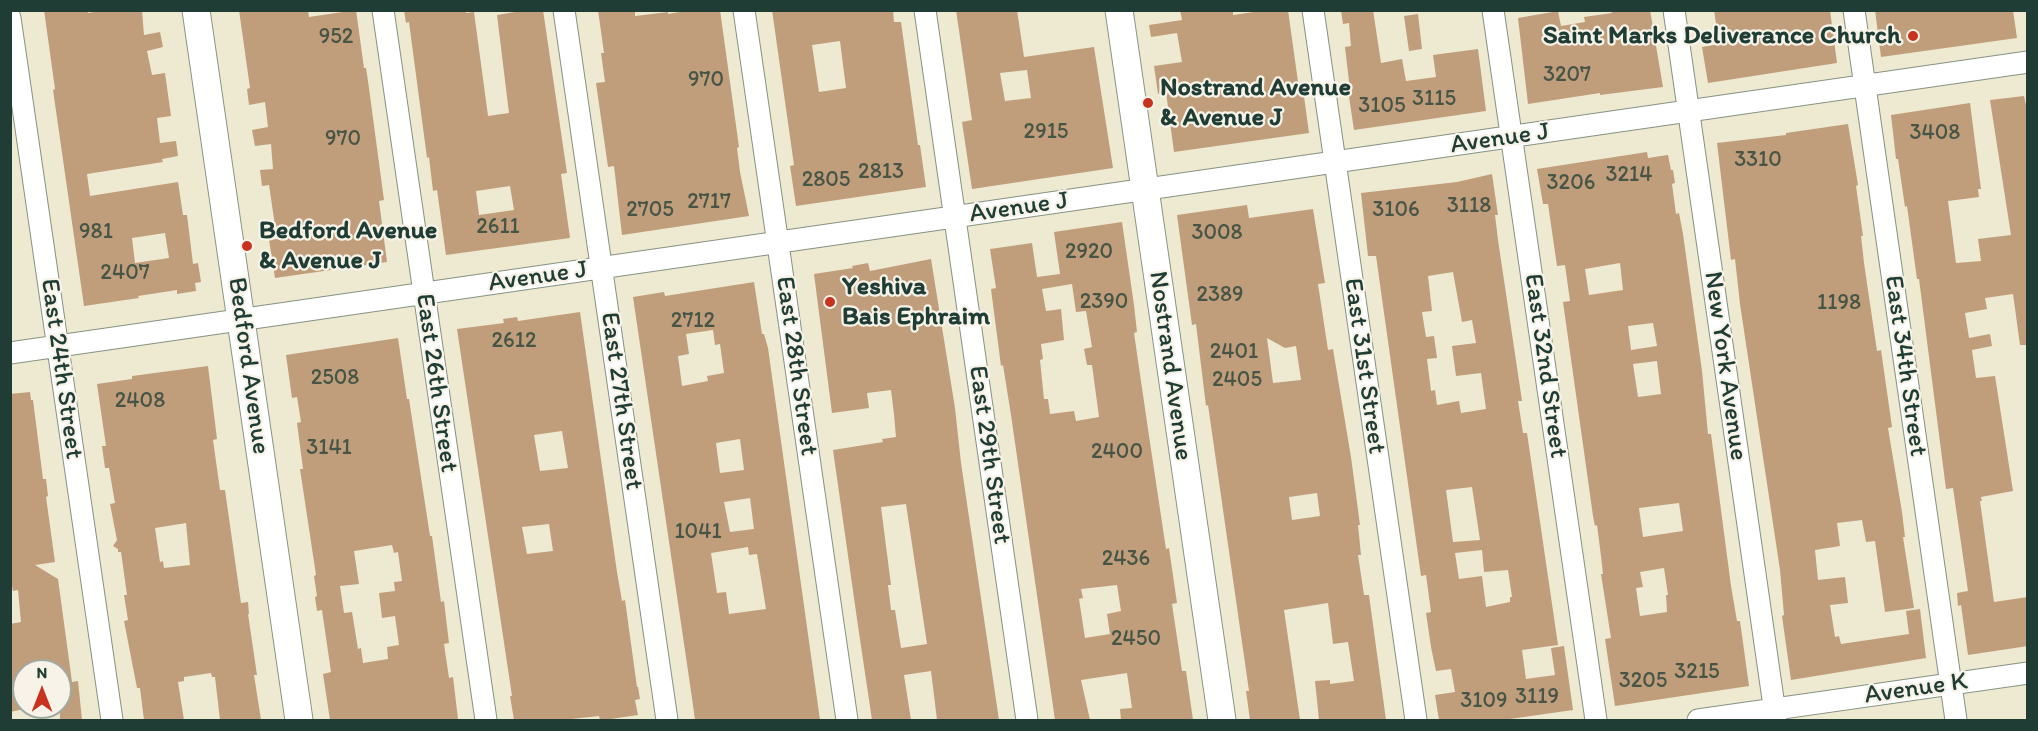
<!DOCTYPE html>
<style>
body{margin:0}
#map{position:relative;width:2038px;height:731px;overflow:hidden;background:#eee9d1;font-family:Itim,sans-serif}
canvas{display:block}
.frame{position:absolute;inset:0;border:12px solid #1f3d34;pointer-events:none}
.north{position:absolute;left:12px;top:659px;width:60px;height:60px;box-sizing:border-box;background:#f7f3e8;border:2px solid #a1aaa0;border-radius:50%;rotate:0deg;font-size:16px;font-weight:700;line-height:24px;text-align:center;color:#1f3d34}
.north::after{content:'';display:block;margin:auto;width:21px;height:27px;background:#c8321e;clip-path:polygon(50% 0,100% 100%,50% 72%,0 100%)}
</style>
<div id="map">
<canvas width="2038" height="731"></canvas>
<div class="frame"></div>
<div class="north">N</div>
</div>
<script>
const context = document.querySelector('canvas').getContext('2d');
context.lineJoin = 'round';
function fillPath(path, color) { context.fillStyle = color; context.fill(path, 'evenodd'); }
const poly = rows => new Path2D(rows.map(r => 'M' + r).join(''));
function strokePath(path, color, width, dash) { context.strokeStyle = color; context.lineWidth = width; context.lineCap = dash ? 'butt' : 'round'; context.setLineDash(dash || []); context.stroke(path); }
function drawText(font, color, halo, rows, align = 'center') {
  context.font = font + ' Itim,sans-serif'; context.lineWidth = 4.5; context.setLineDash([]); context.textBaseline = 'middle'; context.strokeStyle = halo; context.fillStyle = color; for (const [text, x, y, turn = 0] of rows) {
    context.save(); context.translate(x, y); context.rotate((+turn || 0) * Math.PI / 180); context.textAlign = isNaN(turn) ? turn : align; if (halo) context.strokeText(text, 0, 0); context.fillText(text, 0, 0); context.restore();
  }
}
const building = poly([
 [44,10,87,10,88,13,106,10,142,10,144,35,160,32,163,47,147,51,152,75,165,73,171,116,157,118,160,143,176,141,178,156,162,159,163,162,87,174,90,196,178,182,183,215,187,215,193,264,198,263,201,282,195,283,196,291,177,294,177,290,138,296,139,298,84,306,53,90,55,89],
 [165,233,169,258,135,263,132,238],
 [239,10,308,10,309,17,356,10,364,68,366,68,368,81,384,200,379,201,387,262,275,278,269,240,277,239,269,185,262,186,260,170,273,169,271,144,255,146,252,130,268,127,265,102,249,105,247,89,250,88],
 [404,10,466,10,466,13,474,12,488,116,509,113,497,15,527,10,543,10,567,173,561,174,570,238,446,255,437,190,433,191,429,157,427,158,409,22,406,23],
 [510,186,514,210,479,215,476,191],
 [598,10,635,10,635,16,668,12,668,14,692,10,720,10,739,147,737,148,740,172,749,216,622,235,614,166,608,167,596,83,605,82,601,53,604,53],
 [772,10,893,10,894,22,901,22,918,145,920,145,926,187,796,206,790,166,794,165],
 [840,41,846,88,819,92,812,45],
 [956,10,1017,10,1024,57,1094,47,1113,168,972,189,962,122,972,120],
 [1027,70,1031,98,1005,101,1000,73],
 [1180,10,1233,10,1233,15,1267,10,1288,10,1299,89,1303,89,1309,133,1174,152,1166,92,1158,94,1154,66,1182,62,1177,33,1151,37,1149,25,1182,20],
 [1341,10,1373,10,1381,63,1402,59,1406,81,1436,77,1433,55,1478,49,1486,111,1354,130,1348,90,1350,90,1345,47,1351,46,1349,23,1343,24],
 [1611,10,1650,10,1663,87,1600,95,1600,93,1528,104,1518,18,1558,11,1561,26,1585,22,1584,17,1612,13],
 [1714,10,1830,10,1837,63,1708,83,1702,47,1719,44],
 [1875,10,2013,10,2017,38,1881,57],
 [1418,14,1422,49,1409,51,1404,16],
 [2024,96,2028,114,2028,345,2020,345,2013,294,1985,298,1987,309,1965,313,1969,338,1990,334,1992,346,1972,350,1976,378,1995,376,2013,491,1981,497,1982,501,1980,501,1994,602,2028,597,2028,646,1968,655,1961,605,1958,606,1957,593,1968,591,1953,488,1946,489,1919,279,1917,279,1907,206,1905,207,1898,159,1896,159,1891,115,1970,103,1981,189,1978,189,1979,197,1948,201,1956,263,1981,261,1978,239,2011,235,1990,100],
 [1848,124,1858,185,1856,186,1863,236,1861,236,1864,263,1877,351,1881,350,1892,427,1888,428,1902,512,1905,537,1903,537,1914,608,1885,612,1875,541,1866,542,1862,520,1837,523,1840,546,1815,550,1818,580,1845,577,1848,603,1830,605,1835,637,1839,636,1841,644,1909,634,1906,611,1920,609,1926,658,1791,680,1782,616,1784,615,1780,570,1740,304,1735,259,1731,260,1717,143,1786,135,1786,133],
 [1647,152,1648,158,1668,155,1671,170,1673,170,1675,183,1672,184,1676,214,1679,213,1683,234,1702,371,1708,434,1711,434,1731,586,1737,621,1740,621,1749,686,1615,706,1605,639,1611,638,1601,574,1603,574,1601,556,1597,525,1595,526,1593,516,1563,302,1570,301,1565,265,1557,266,1548,204,1543,204,1537,169],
 [1620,263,1623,290,1589,295,1585,269],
 [1653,323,1657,346,1631,350,1628,326],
 [1657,361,1661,394,1638,397,1633,364],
 [1679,503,1683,531,1643,537,1639,508],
 [1664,568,1668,595,1666,595,1667,612,1640,616,1636,588,1643,587,1640,572],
 [1492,174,1498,215,1495,215,1498,240,1522,401,1518,401,1523,433,1527,433,1558,645,1522,650,1526,679,1555,675,1551,648,1564,646,1573,710,1503,720,1439,720,1435,695,1455,692,1451,669,1436,671,1431,647,1426,613,1431,612,1426,575,1421,576,1376,256,1368,256,1361,193,1457,182],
 [1453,272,1462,322,1472,320,1476,343,1452,346,1456,376,1481,373,1486,409,1461,413,1459,401,1437,405,1435,390,1431,391,1427,359,1437,358,1434,336,1426,337,1422,312,1432,311,1428,276],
 [1472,487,1480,540,1453,542,1446,490],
 [1482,550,1484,572,1508,570,1512,597,1510,597,1510,602,1486,607,1482,576,1459,579,1455,553],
 [1247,205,1249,218,1313,209,1325,283,1318,284,1328,350,1333,349,1351,457,1360,525,1358,525,1361,555,1358,555,1364,595,1369,595,1386,720,1319,720,1315,681,1330,680,1330,684,1354,681,1348,642,1333,644,1328,603,1284,610,1300,720,1250,720,1246,691,1249,691,1208,405,1206,406,1196,324,1192,325,1177,215],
 [1267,338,1285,348,1296,346,1301,380,1273,383],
 [1317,493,1320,516,1292,520,1289,497],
 [1122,222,1134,305,1137,332,1134,333,1149,436,1166,549,1169,548,1177,603,1172,604,1182,671,1186,671,1193,720,1121,720,1120,709,1132,708,1127,673,1081,680,1090,720,1055,720,1011,415,1003,365,1001,366,991,289,996,288,990,249,1032,243,1037,277,1060,274,1054,232],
 [1072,284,1076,312,1086,311,1092,347,1084,349,1087,365,1092,365,1099,417,1076,421,1074,411,1050,414,1048,399,1044,399,1040,360,1043,359,1041,344,1064,340,1061,309,1046,311,1042,289],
 [1117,585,1121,611,1107,614,1110,634,1085,638,1079,599,1083,598,1081,589],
 [931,259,955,408,961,463,999,720,937,720,931,671,904,675,911,720,872,720,858,626,833,450,883,442,882,439,896,437,894,414,891,390,867,393,869,408,832,413,814,274,853,268,852,266,868,263,870,271],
 [906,504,927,644,901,648,895,610,891,610,888,585,891,585,881,507],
 [754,282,762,334,764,334,768,348,820,720,695,720,692,698,633,297,664,292,665,296],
 [713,330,715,345,720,344,724,373,707,376,708,381,682,386,678,356,689,354,686,334],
 [740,439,744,470,720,473,716,443],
 [750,498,754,529,730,532,724,502],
 [748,547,749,555,757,554,766,609,729,614,726,592,717,593,711,553],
 [580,312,617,572,622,601,625,600,637,687,638,687,640,699,635,700,638,715,604,720,600,720,599,716,562,720,514,720,510,696,512,696,457,329,504,323,503,319,517,317,518,321],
 [562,431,568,468,540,471,534,435],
 [549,524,553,551,527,554,522,527],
 [398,338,407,399,409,399,430,536,432,536,441,602,444,601,449,643,444,644,449,678,453,677,458,719,447,720,330,720,323,674,331,672,322,610,317,611,315,597,317,596,314,576,316,575,300,469,303,469,297,423,301,422,297,397,292,398,286,355],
 [392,545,394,553,398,552,402,581,394,582,395,591,379,593,382,618,395,616,399,645,387,647,388,659,363,663,361,648,358,649,352,612,344,613,340,586,359,584,354,551],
 [208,366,217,439,213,440,220,490,225,490,241,603,248,602,249,614,248,614,257,675,254,675,261,720,220,720,215,677,212,677,211,673,184,677,184,681,178,682,184,720,144,720,140,688,137,688,124,621,128,620,124,595,127,595,121,552,118,552,118,549,113,546,117,540,110,504,115,503,109,468,105,468,102,446,106,446,97,384,132,379,132,376],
 [186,523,190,565,164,568,163,561,160,562,155,528],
 [30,392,31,400,33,400,43,479,46,479,48,496,46,497,55,562,35,565,58,579,72,682,78,681,82,720,60,720,60,671,24,671,24,709,10,712,10,624,21,622,18,590,13,591,10,577,10,394]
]);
const minor = poly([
 [383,10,486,720],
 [564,10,667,720],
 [744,10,847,720],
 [925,10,1027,720],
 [1313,10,1416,720],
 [1493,10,1596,720],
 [1674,10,1776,720],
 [1854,10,1956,720],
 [10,18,112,720],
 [10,353,2028,62],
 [1698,720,2028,673]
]);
const major = poly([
 [196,10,299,720],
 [1119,10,1222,720]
]);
const markers = [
 [1913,36,6,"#c8321e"],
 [1148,103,6,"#c8321e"],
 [247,246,6,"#c8321e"],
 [830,302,6,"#c8321e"]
];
const numberNames = [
 ["952",336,37],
 ["3207",1567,75],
 ["970",706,80],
 ["3115",1434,99],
 ["3105",1382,106],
 ["2915",1046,132],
 ["3408",1935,133],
 ["970",343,139],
 ["3310",1758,160],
 ["2813",881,172],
 ["3214",1629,175],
 ["2805",826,180],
 ["3206",1571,183],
 ["2717",709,202],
 ["3118",1469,206],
 ["2705",650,210],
 ["3106",1396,210],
 ["2611",498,227],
 ["981",96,232],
 ["3008",1217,233],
 ["2920",1089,252],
 ["2407",125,273],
 ["2389",1220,295],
 ["2390",1104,302],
 ["1198",1839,303],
 ["2712",693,321],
 ["2612",514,341],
 ["2401",1234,352],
 ["2508",335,378],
 ["2405",1237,380],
 ["2408",140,401],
 ["3141",329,448],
 ["2400",1117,452],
 ["1041",698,532],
 ["2436",1126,559],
 ["2450",1136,639],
 ["3215",1697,672],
 ["3205",1643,681],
 ["3119",1537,697],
 ["3109",1484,701]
];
const poiNames = [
 ["Saint Marks Deliverance Church",1901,36,"right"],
 ["Nostrand Avenue",1160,88],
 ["& Avenue J",1160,118],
 ["Bedford Avenue",259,231],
 ["& Avenue J",259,261],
 ["Yeshiva",842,287],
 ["Bais Ephraim",842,317]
];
const streetNames = [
 ["Avenue J",1500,139,-8],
 ["Avenue J",1019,208,-8],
 ["Avenue J",538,277,-8],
 ["Bedford Avenue",248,366,82],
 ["East 28th Street",796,366,82],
 ["Nostrand Avenue",1170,366,82],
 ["East 31st Street",1364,366,82],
 ["East 32nd Street",1545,366,82],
 ["New York Avenue",1725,366,82],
 ["East 34th Street",1905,366,82],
 ["East 24th Street",61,369,82],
 ["East 26th Street",436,383,82],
 ["East 27th Street",621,401,82],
 ["East 29th Street",989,455,82],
 ["Avenue K",1916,689,-8]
];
fillPath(building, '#c09e7b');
strokePath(minor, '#869382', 23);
strokePath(major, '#869382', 29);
strokePath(minor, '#fff', 21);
strokePath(major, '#fff', 27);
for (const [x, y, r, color] of markers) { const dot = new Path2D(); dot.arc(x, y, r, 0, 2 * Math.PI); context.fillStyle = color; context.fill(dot); strokePath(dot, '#f7f3e8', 2); }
drawText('22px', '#475546', null, numberNames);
drawText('bold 26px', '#1f3d34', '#f7f3e8', poiNames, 'left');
drawText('26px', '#1f3d34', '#f7f3e8', streetNames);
</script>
